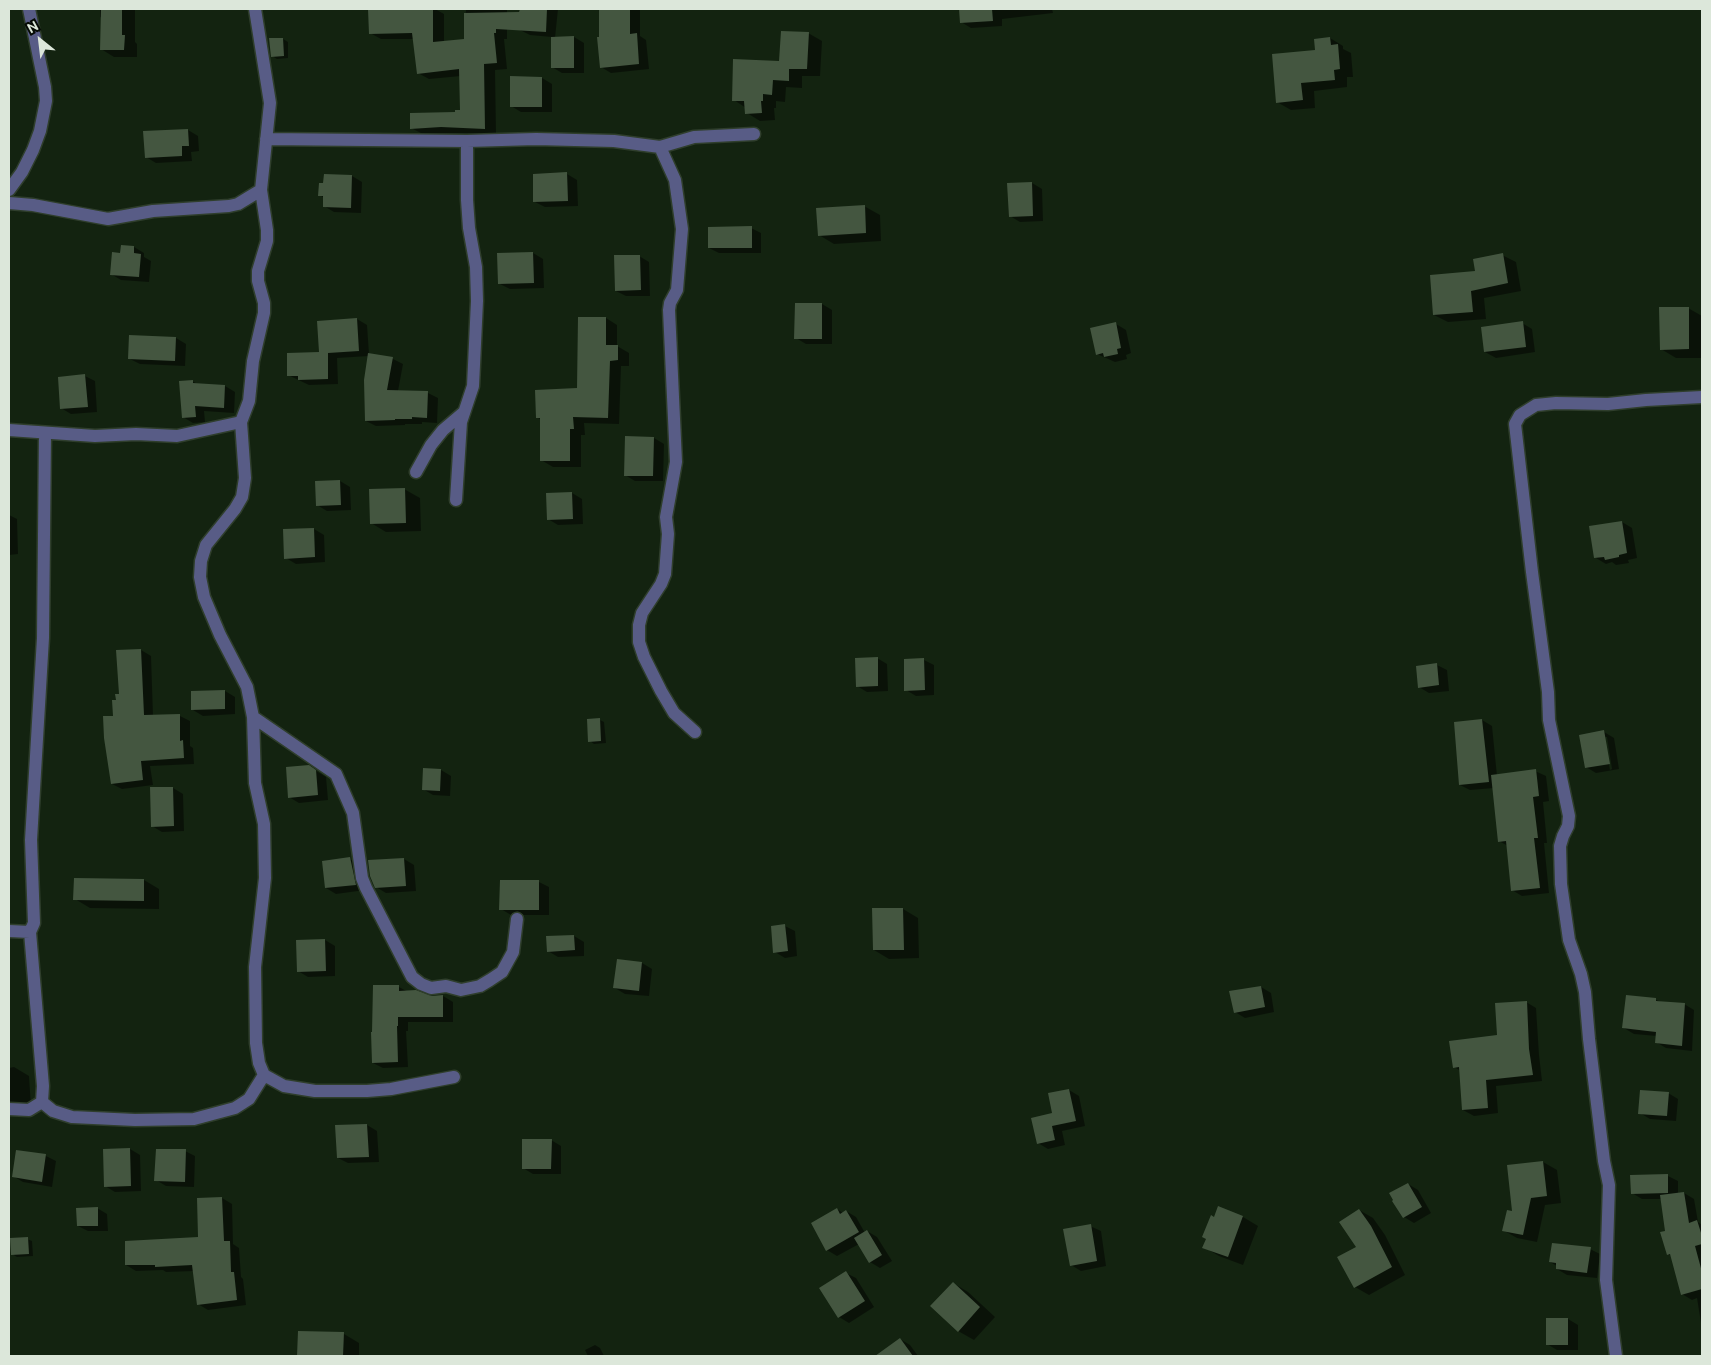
<!DOCTYPE html>
<style>
body{margin:0}
#map{position:relative;width:1711px;height:1365px;overflow:hidden;background:#132310;font-family:Ubuntu,sans-serif}
canvas{display:block}
.frame{position:absolute;inset:0;border:10px solid #dce7da;pointer-events:none}
.north{position:absolute;left:15px;top:15px;width:50px;height:50px;-webkit-text-stroke:4px #050a04;paint-order:stroke;rotate:331deg;font-size:14px;font-weight:700;line-height:20px;text-align:center;color:#dce7da}
.north::after{content:'';display:block;margin:auto;width:18px;height:22px;background:#dce7da;clip-path:polygon(50% 0,100% 100%,50% 72%,0 100%)}
</style>
<div id="map">
<canvas width="1711" height="1365"></canvas>
<div class="frame"></div>
<div class="north">N</div>
</div>
<script>
const context = document.querySelector('canvas').getContext('2d');
context.lineJoin = 'round';
function fillPath(path, color) { context.fillStyle = color; context.fill(path, 'evenodd'); }
const poly = rows => new Path2D(rows.map(r => 'M' + r).join(''));
function strokePath(path, color, width, dash) { context.strokeStyle = color; context.lineWidth = width; context.lineCap = dash ? 'butt' : 'round'; context.setLineDash(dash || []); context.stroke(path); }
const shadow = poly([
 [100,9,135,9,135,42,137,44,137,57,114,57,101,49,102,18,100,17],
 [370,9,435,9,444,14,444,42,465,40,466,9,507,9,507,39,504,39,507,69,495,70,496,134,453,133,423,134,411,128,461,111,461,76,429,79,418,73,414,39,381,39,370,33],
 [521,9,558,9,555,38,574,37,584,43,584,73,562,73,552,67,552,37,530,35,520,30],
 [600,9,640,9,640,36,646,40,649,69,611,73,601,67],
 [960,9,1052,9,1053,13,1002,19,1002,26,971,28,961,22],
 [808,33,822,41,820,76,802,76,802,88,786,87,785,102,776,101,776,108,774,108,775,120,760,121,747,113,746,108,734,100,780,62],
 [1330,38,1343,46,1343,49,1351,53,1353,77,1347,77,1347,87,1314,91,1315,108,1291,110,1277,102,1316,52],
 [283,39,288,42,288,58,277,59,272,56,270,40],
 [516,78,542,78,552,84,552,112,521,112,511,106],
 [188,130,198,136,199,151,191,152,192,161,156,163,146,157],
 [567,174,577,180,578,206,545,207,535,202],
 [352,176,362,182,361,213,334,212,324,206,324,198,320,195,324,184],
 [1032,183,1042,189,1043,221,1020,222,1010,216],
 [864,206,880,215,881,241,834,244,819,235],
 [751,228,761,233,761,253,719,253,709,248],
 [134,247,144,253,144,257,151,261,149,282,121,280,111,274,121,254],
 [533,253,543,259,544,288,510,289,500,284],
 [1502,255,1516,262,1521,291,1484,298,1486,319,1448,322,1434,315,1477,272],
 [639,256,649,262,650,296,626,296,616,291],
 [822,304,832,310,832,344,806,344,796,338],
 [1688,308,1702,316,1702,358,1676,358,1661,349],
 [606,318,617,325,617,346,629,353,629,366,621,366,619,424,584,423,585,435,581,435,581,467,553,467,541,460,541,420,537,417,578,389],
 [357,319,367,325,369,354,393,359,403,364,398,391,428,393,438,398,437,423,422,422,422,424,405,424,405,425,376,426,366,421,369,356,337,358,338,384,309,385,288,375,320,354],
 [1522,323,1532,329,1535,352,1496,358,1485,352],
 [1116,324,1126,330,1131,353,1126,355,1127,359,1115,362,1097,354],
 [131,336,176,338,186,344,185,366,140,364,130,359],
 [85,376,95,381,97,412,71,414,61,408],
 [192,381,199,385,225,386,235,392,234,413,204,411,205,422,193,423,183,417],
 [654,438,664,444,663,481,635,481,625,475],
 [340,481,350,487,351,510,327,511,317,505,316,482],
 [404,489,420,498,421,531,386,532,371,523],
 [572,493,582,499,583,524,558,525,548,519],
 [9,515,17,519,18,554,9,555],
 [1622,522,1632,528,1637,558,1628,560,1629,563,1616,565,1612,562,1606,564,1596,558],
 [314,529,324,535,325,562,296,564,286,558],
 [141,650,151,656,153,716,180,716,190,721,190,746,193,748,194,764,150,766,153,785,122,789,112,784,114,717,120,695,117,651],
 [877,658,887,664,888,691,867,692,857,686],
 [924,660,934,665,934,695,916,696,906,690],
 [1437,665,1447,670,1449,691,1429,693,1419,687],
 [225,691,235,697,235,714,203,716,193,710],
 [600,720,604,722,606,743,594,744,590,741],
 [1482,720,1492,726,1497,776,1535,771,1546,776,1549,801,1543,802,1547,843,1544,843,1549,893,1522,896,1512,890,1508,846,1499,841,1494,788,1470,790,1460,785,1455,723],
 [1604,732,1614,738,1619,769,1596,773,1586,767],
 [1604,737,1607,737,1612,769,1610,770],
 [308,766,326,777,328,800,299,803,289,797],
 [441,770,451,776,450,796,433,795,423,789],
 [173,788,183,794,184,831,162,832,152,826],
 [350,859,360,865,365,890,336,894,326,888],
 [404,859,414,865,416,891,386,893,376,887],
 [144,880,159,889,159,909,90,908,75,899],
 [501,881,539,882,549,887,549,915,511,915,501,909],
 [903,909,918,918,919,958,889,959,874,950],
 [785,926,795,931,797,956,785,958,775,952],
 [574,936,584,942,584,956,558,957,548,951],
 [325,940,335,946,335,976,308,977,298,971],
 [618,960,642,963,652,969,649,996,625,994,615,988],
 [399,987,408,992,431,997,443,996,453,1002,453,1022,408,1022,408,1031,406,1031,408,1067,383,1068,373,1063],
 [1261,987,1271,993,1274,1012,1245,1018,1235,1012],
 [1656,1000,1661,1002,1684,1004,1694,1010,1692,1051,1666,1048,1656,1042,1657,1036,1634,1034,1624,1028],
 [1526,1002,1536,1008,1539,1055,1542,1081,1496,1086,1498,1113,1474,1116,1463,1110,1461,1071,1454,1067,1498,1036],
 [14,1067,29,1076,31,1107,9,1108,9,1068],
 [1069,1090,1079,1096,1085,1126,1062,1131,1065,1145,1048,1149,1038,1143],
 [1668,1093,1678,1099,1676,1121,1650,1119,1640,1113],
 [367,1125,377,1131,379,1162,348,1163,338,1158,336,1126],
 [551,1140,561,1146,561,1174,533,1174,523,1168],
 [130,1149,140,1155,141,1191,115,1192,105,1186,104,1150],
 [185,1151,195,1156,194,1187,166,1186,156,1180],
 [46,1156,56,1161,52,1187,23,1182,13,1176],
 [1543,1162,1557,1170,1561,1203,1545,1205,1537,1242,1517,1238,1503,1230],
 [1668,1176,1678,1181,1678,1194,1684,1193,1694,1199,1698,1222,1702,1225,1702,1329,1697,1298,1692,1300,1682,1294,1672,1256,1668,1254,1662,1199,1642,1199,1632,1193],
 [1408,1184,1418,1190,1431,1213,1414,1223,1404,1217],
 [222,1198,232,1204,233,1244,239,1248,241,1277,243,1279,246,1305,208,1310,198,1304,194,1271,166,1272,163,1270,136,1271,126,1265,200,1238],
 [97,1208,107,1214,108,1231,88,1231,78,1226],
 [1218,1208,1243,1217,1258,1226,1243,1265,1219,1256,1204,1247],
 [837,1209,843,1213,846,1211,856,1217,865,1233,867,1231,877,1237,892,1261,880,1268,870,1262,859,1244,837,1256,827,1250],
 [1359,1210,1373,1218,1385,1235,1405,1275,1369,1295,1355,1287],
 [1090,1226,1101,1231,1106,1266,1081,1271,1071,1265],
 [27,1239,32,1241,33,1256,17,1257,12,1254],
 [1590,1249,1600,1254,1597,1278,1567,1275,1557,1269,1557,1266,1550,1262],
 [846,1273,856,1278,874,1307,849,1323,839,1317],
 [953,1283,968,1292,995,1317,974,1340,958,1331],
 [1568,1319,1578,1325,1578,1350,1557,1350,1547,1344],
 [300,1332,344,1334,359,1343,359,1356,299,1356],
 [900,1339,910,1345,918,1356,877,1356],
 [595,1345,600,1348,604,1356,588,1356,585,1350]
]);
const building = poly([
 [101,9,122,9,122,35,125,35,124,50,100,50],
 [368,9,433,9,433,42,464,39,464,13,519,12,520,9,547,9,546,32,496,29,496,33,494,33,497,63,484,64,485,129,441,127,410,129,410,113,455,112,455,110,460,110,459,69,417,74,412,33,369,34],
 [599,9,630,9,630,34,637,33,639,64,600,68,597,37,599,37],
 [959,9,992,9,993,21,960,23],
 [781,31,809,32,807,69,789,69,789,81,773,80,772,95,763,94,763,101,761,101,762,113,745,114,744,101,732,101,733,59,779,61],
 [574,36,574,68,551,68,551,37],
 [1330,37,1331,45,1338,44,1340,69,1334,70,1335,80,1301,83,1303,100,1276,103,1272,54,1315,50,1314,39],
 [269,38,283,38,284,56,271,57],
 [510,76,542,77,542,107,510,107],
 [188,129,189,146,182,146,182,156,145,158,143,131],
 [567,172,568,201,533,202,533,174],
 [324,174,352,175,351,208,323,207,323,196,318,196,319,183,323,183],
 [1032,182,1033,216,1009,217,1007,183],
 [865,205,866,233,818,236,816,208],
 [752,226,752,248,708,248,708,227],
 [121,245,134,246,134,253,141,254,139,277,110,275,112,252,120,253],
 [533,252,534,283,498,284,497,253],
 [1503,253,1508,283,1471,291,1473,312,1433,315,1430,275,1475,271,1473,259],
 [614,255,640,255,641,290,615,291],
 [795,303,822,303,822,339,794,339],
 [1659,307,1689,307,1689,349,1660,350],
 [578,317,606,317,606,345,618,345,618,360,610,361,608,418,573,417,574,429,570,429,570,461,540,461,540,418,536,418,535,390,577,388],
 [357,318,359,351,328,353,328,379,298,380,298,376,287,376,287,353,319,352,317,321],
 [1523,321,1526,347,1484,352,1481,327],
 [1116,322,1121,348,1117,349,1118,354,1104,357,1103,353,1096,355,1090,328],
 [129,335,176,337,175,361,128,359],
 [368,353,393,357,387,390,428,391,427,418,412,417,412,419,395,419,395,420,365,421,364,380],
 [85,374,88,407,60,409,58,377],
 [193,380,193,383,225,385,224,408,195,406,196,417,182,418,179,381],
 [625,436,654,437,653,476,624,476],
 [340,480,341,505,316,506,315,481],
 [405,488,406,523,370,524,369,489],
 [572,492,573,519,547,520,546,493],
 [1622,521,1627,553,1619,555,1619,557,1605,560,1604,557,1594,558,1589,526],
 [314,528,315,557,284,559,283,529],
 [141,649,144,715,180,714,180,741,183,740,184,758,141,761,143,780,111,784,104,738,103,716,113,716,112,700,116,700,115,694,119,694,116,650],
 [878,657,878,686,856,687,855,658],
 [924,658,925,690,904,691,904,659],
 [1437,663,1439,685,1418,688,1416,666],
 [225,690,225,709,191,710,191,691],
 [600,718,601,741,588,742,587,719],
 [1482,719,1489,782,1459,785,1454,722],
 [1604,730,1610,764,1585,768,1579,735],
 [309,765,316,770,318,795,288,798,286,767],
 [423,768,441,769,440,791,422,790],
 [1536,769,1539,796,1533,797,1538,838,1534,838,1540,888,1511,891,1506,841,1498,842,1491,775],
 [150,787,173,787,174,826,151,827],
 [350,857,356,885,325,888,322,861],
 [404,858,406,886,375,888,370,876,368,860],
 [74,878,144,879,144,901,73,900],
 [500,880,539,880,539,910,499,910],
 [872,908,903,908,904,950,873,950],
 [785,924,788,951,773,953,771,926],
 [574,935,575,950,547,952,546,936],
 [325,939,326,971,297,972,296,940],
 [617,959,642,962,639,991,613,988],
 [373,985,399,985,399,991,416,990,432,996,443,995,443,1017,398,1017,398,1026,397,1026,398,1062,372,1063,371,1032,372,1032],
 [1261,986,1265,1007,1234,1013,1229,991],
 [1626,995,1656,998,1656,1001,1685,1003,1682,1046,1655,1043,1656,1032,1622,1028],
 [1527,1001,1529,1049,1533,1075,1486,1080,1488,1108,1462,1110,1459,1067,1453,1068,1449,1041,1497,1035,1495,1003],
 [1069,1089,1076,1121,1052,1126,1055,1140,1037,1144,1031,1118,1052,1113,1048,1093],
 [1640,1090,1669,1092,1667,1116,1638,1114],
 [367,1124,369,1157,337,1158,335,1125],
 [522,1139,552,1139,551,1169,522,1169],
 [130,1148,131,1186,104,1187,103,1149],
 [156,1149,186,1149,185,1182,154,1181],
 [16,1150,46,1154,42,1182,12,1177],
 [1543,1161,1547,1196,1531,1198,1523,1235,1502,1231,1507,1210,1512,1211,1507,1165],
 [1668,1174,1668,1193,1631,1194,1630,1175],
 [1408,1183,1422,1207,1403,1218,1392,1201,1393,1200,1389,1193],
 [1684,1192,1689,1223,1697,1220,1702,1236,1702,1244,1695,1246,1702,1272,1702,1289,1681,1295,1670,1254,1667,1255,1660,1232,1665,1231,1660,1195],
 [222,1197,224,1241,230,1241,231,1272,234,1272,237,1300,197,1305,192,1265,155,1267,155,1265,125,1265,125,1241,198,1237,197,1198],
 [1218,1206,1243,1216,1228,1257,1202,1248,1206,1239,1202,1237,1211,1215,1214,1217],
 [98,1207,98,1226,77,1226,76,1208],
 [837,1208,840,1214,846,1210,859,1232,826,1251,811,1223],
 [1359,1209,1371,1226,1392,1267,1354,1288,1337,1257,1356,1247,1339,1222],
 [1091,1224,1097,1261,1070,1266,1063,1229],
 [867,1230,882,1255,869,1263,854,1238],
 [28,1237,29,1254,11,1255,10,1238],
 [1552,1243,1591,1247,1587,1273,1556,1269,1556,1263,1549,1262],
 [846,1271,865,1301,838,1318,819,1288],
 [953,1282,980,1307,958,1332,930,1306],
 [1546,1318,1568,1318,1568,1345,1546,1345],
 [298,1331,344,1332,343,1356,297,1356],
 [900,1338,913,1356,875,1356]
]);
const street = poly([
 [255,9,270,103,261,190,267,230,267,241,258,271,258,281,264,303,264,313,253,361,249,401,241,422,245,478,242,497,235,509,206,545,201,561,200,577,204,597,220,635,247,687,253,717,255,783,264,824,265,878,255,967,256,1043,259,1063,264,1075,284,1086,315,1091,367,1091,391,1089,454,1077],
 [266,139,467,141,536,139,614,141,660,147,694,137,754,134],
 [660,147,675,180,682,229,677,290,670,303,669,310,676,462,666,517,668,534,665,574,661,584,642,613,639,625,639,642,644,657,661,691,674,713,695,732],
 [9,190,22,172,33,150,40,131,46,101,45,87,29,9],
 [9,203,33,205,108,219,153,211,229,206,238,204,261,190],
 [9,430,95,436,136,434,177,436,241,422],
 [416,472,431,445,443,430,463,413],
 [456,500,461,422,473,386,477,301,476,267,469,228,467,200,467,141],
 [253,717,336,774,353,813,362,878,366,888,412,977,421,984,431,988,446,986,461,990,480,986,490,980,502,972,513,952,517,919],
 [9,931,30,932,34,923,31,840,43,638,45,433],
 [42,1102,53,1111,72,1117,135,1120,194,1119,235,1108,249,1099,264,1075],
 [9,1109,29,1110,42,1102,43,1086,30,932],
 [1616,1356,1606,1280,1609,1185,1604,1161,1589,1039,1585,992,1581,974,1569,940,1561,884,1560,846,1563,836,1568,826,1569,816,1549,720,1548,692,1532,572,1515,424,1520,415,1536,405,1556,403,1608,404,1646,400,1702,397]
]);
fillPath(shadow, '#0007');
fillPath(building, '#445640');
strokePath(street, '#2f3e2c', 15);
strokePath(street, '#585c86', 12);
</script>
